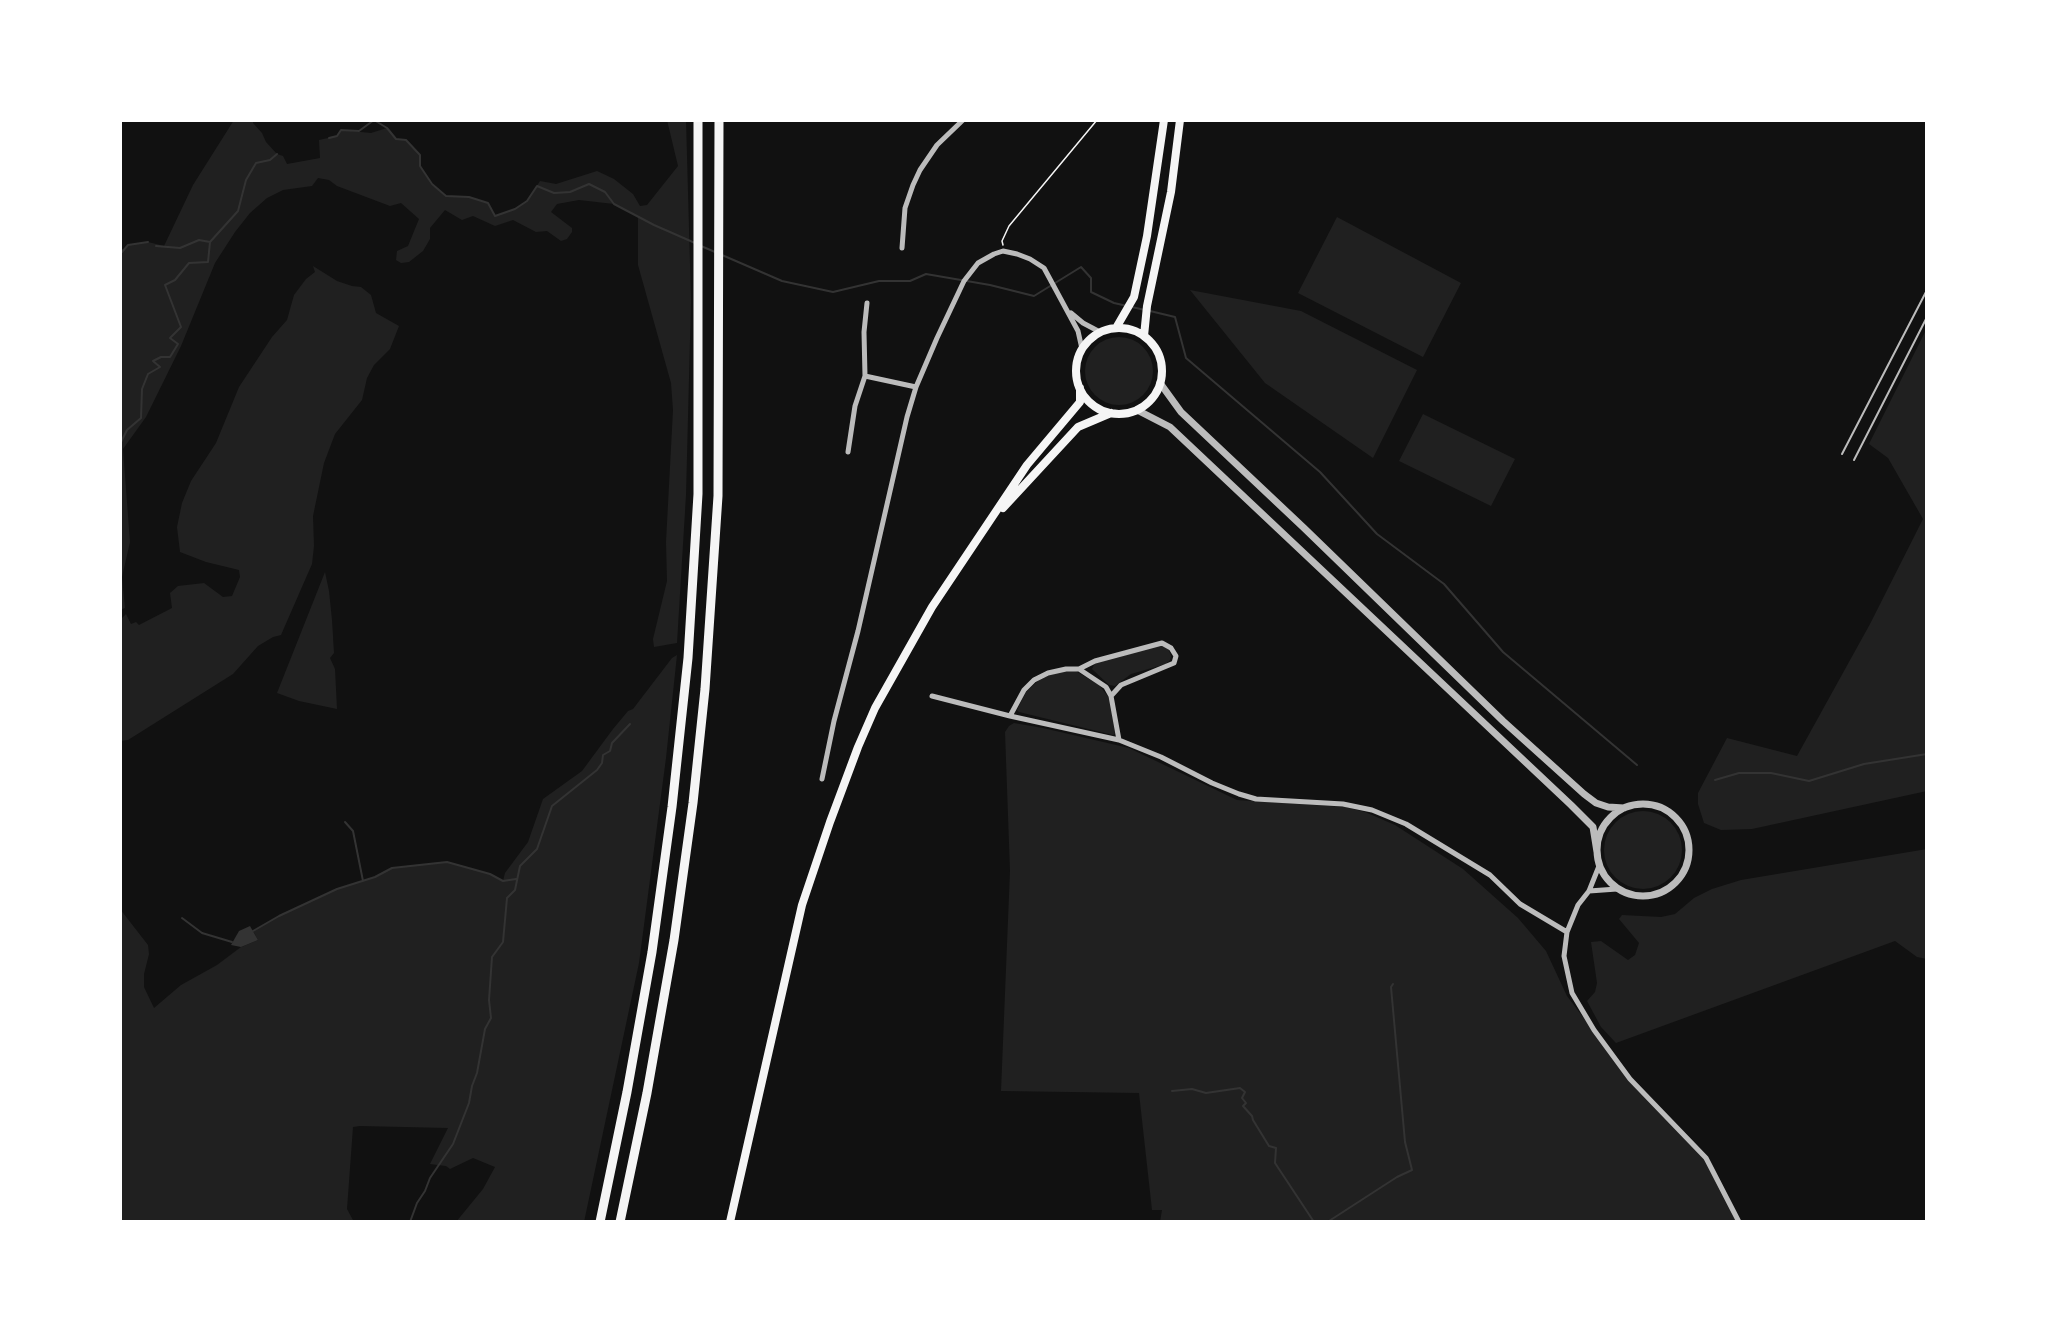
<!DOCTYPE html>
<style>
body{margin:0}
#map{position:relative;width:2047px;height:1342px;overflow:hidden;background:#111;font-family:Arial,sans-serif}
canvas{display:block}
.frame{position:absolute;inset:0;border:122px solid #fff;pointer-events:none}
</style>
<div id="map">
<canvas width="2047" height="1342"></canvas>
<div class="frame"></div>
</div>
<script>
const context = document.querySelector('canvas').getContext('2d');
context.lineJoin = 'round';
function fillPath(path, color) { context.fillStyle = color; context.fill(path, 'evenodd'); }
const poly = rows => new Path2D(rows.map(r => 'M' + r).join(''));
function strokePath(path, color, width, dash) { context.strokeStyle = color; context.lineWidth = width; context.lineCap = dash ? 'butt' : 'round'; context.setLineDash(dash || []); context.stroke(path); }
const green = poly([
 [234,120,253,120,253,123,262,133,266,142,277,154,283,156,287,164,320,158,319,140,337,136,341,130,371,133,387,128,396,139,406,140,420,155,420,166,431,184,446,196,469,197,488,203,495,216,515,209,527,201,540,181,556,184,597,171,614,179,633,194,640,206,647,205,678,166,667,120,686,120,691,300,686,495,677,643,654,647,653,639,667,581,666,542,673,410,671,383,638,265,638,217,614,204,579,200,557,204,551,212,572,228,572,232,567,239,561,241,547,231,536,232,513,220,495,226,473,216,462,220,445,210,430,228,430,239,423,251,409,262,401,263,396,260,397,251,408,246,419,219,401,203,390,206,337,186,329,180,318,178,312,186,283,190,267,198,250,213,235,232,215,263,181,346,146,417,123,449,130,542,122,577,125,608,120,610,120,249,124,249,128,245,148,242,164,246,193,185],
 [1337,217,1461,283,1423,357,1298,293],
 [313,266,337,281,352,286,361,287,371,295,376,313,399,326,390,349,374,365,367,378,362,400,335,434,324,463,313,516,314,546,312,564,281,635,273,637,258,646,233,674,128,740,120,741,120,620,126,614,131,624,136,622,139,625,172,608,170,593,178,586,204,583,223,597,232,596,240,577,239,570,206,562,180,552,177,527,182,503,191,481,216,443,239,387,272,337,287,320,294,295,306,279,315,272],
 [1190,290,1301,311,1417,370,1373,458,1265,383],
 [1927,328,1927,791,1752,829,1721,830,1704,823,1698,804,1698,793,1727,738,1797,756,1870,624,1923,519,1888,458,1869,444],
 '1085 371a34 34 0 1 1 68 0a34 34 0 1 1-68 0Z',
 [1423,414,1515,459,1491,506,1399,461],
 [325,572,329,591,332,620,334,653,330,658,335,669,337,709,299,701,277,693],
 [1161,645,1168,648,1171,656,1170,660,1166,664,1131,674,1115,686,1109,685,1092,669,1095,663],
 [677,655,666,758,639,963,584,1222,456,1222,483,1189,495,1167,473,1158,450,1169,446,1166,430,1164,448,1128,360,1126,353,1127,347,1209,354,1222,120,1222,120,909,148,945,149,954,144,974,144,987,154,1008,181,985,217,965,241,947,258,940,253,931,279,916,337,889,375,877,392,868,447,862,490,874,503,881,505,873,528,842,543,799,582,771,613,729,628,711,633,709,672,658],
 [1074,670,1099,685,1110,699,1115,734,1113,735,1019,712,1017,710,1026,692,1041,678,1064,671],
 [1014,723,1043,728,1129,748,1237,800,1346,807,1365,812,1395,825,1463,869,1518,918,1546,951,1567,996,1630,1079,1706,1158,1739,1222,1160,1222,1162,1210,1152,1210,1139,1093,1001,1091,1010,871,1005,732,1009,726],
 '1604 850a39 39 0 1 1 78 0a39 39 0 1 1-78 0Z',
 [1927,849,1927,959,1917,957,1895,941,1616,1043,1601,1027,1587,1001,1595,992,1597,983,1591,942,1601,941,1628,960,1635,955,1639,943,1619,919,1622,915,1661,917,1675,914,1694,898,1712,889,1741,880]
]);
const water = poly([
 [250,926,258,940,241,947,231,945,239,931]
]);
const stream = poly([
 [329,138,337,136,341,130,359,131,374,120,387,128,396,139,406,140,420,155,420,166,432,184,446,196,469,197,488,203,495,216,515,209,527,201,537,186,554,193,570,192,589,184,605,192,614,204,654,225,695,243],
 [156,246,180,248,199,240,210,242,238,211,246,180,256,163,270,160,277,154],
 [701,246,715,252],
 [120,252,122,252,128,245,148,242],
 [722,255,782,281,833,292,879,281,910,281,926,274,990,285,1034,296,1081,267,1091,278,1091,292,1114,303,1145,310],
 [1150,311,1175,317,1186,358,1320,472,1377,534,1444,584,1503,652,1637,765],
 [120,444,127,430,141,418,142,389,148,374,160,367,153,361,161,357,170,357,178,344,170,338,181,327,165,285,175,280,189,263,208,262,210,242],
 [1715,780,1739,773,1771,773,1809,781,1864,764,1927,754],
 [345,822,353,831,363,881],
 [182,918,202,933,232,942],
 [253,931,279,916,337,889,375,877,392,868,447,862,490,874,503,881,516,879],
 [1172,1091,1192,1089,1206,1093,1240,1088,1245,1092,1242,1098,1246,1103,1243,1106,1252,1116,1253,1120,1269,1146,1276,1148,1275,1163,1314,1222],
 [1329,1221,1397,1177,1412,1170,1405,1142,1391,987,1393,984],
 [410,1222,417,1203,425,1191,430,1178,453,1144,469,1103,472,1086,477,1073,485,1029,491,1018,489,1000,492,957,503,942,507,898,515,890,520,866,537,849,552,806,597,770,602,763,603,755,610,751,612,743,630,724]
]);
const path = poly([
 [1003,245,1002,241,1009,226,1097,120]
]);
const service = poly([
 [1842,454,1927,290],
 [1854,460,1927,317]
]);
const minor = poly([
 [902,248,905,208,913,185,920,170,937,145,963,120],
 [1071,313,1083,323,1100,332],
 [865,376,916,387],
 [848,452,855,406,865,376,864,332,867,303],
 [1079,669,1095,661,1162,643,1171,648,1176,656,1174,663,1121,685,1111,696],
 [932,696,1010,716,1119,740,1161,757,1212,783,1239,794,1256,799,1343,804,1372,810,1406,824,1490,875,1520,904,1567,932],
 [1010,716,1024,690,1034,680,1048,673,1066,669,1079,669,1106,687,1111,696,1119,740],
 [822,779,834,721,858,631,907,417,916,387,937,338,964,281,978,263,994,254,1003,251,1017,254,1030,259,1044,268,1078,331,1082,349],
 [1599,866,1589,891,1578,905,1567,932,1564,956,1572,993,1594,1030,1630,1079,1706,1158,1739,1222],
 [1589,891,1617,889]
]);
const tertiary = poly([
 [1160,383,1181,412,1304,528,1503,721,1584,794,1596,803,1608,807,1624,808],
 [1137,410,1170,427,1571,805,1593,827,1597,852],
 '1597 850a46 46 0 1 1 92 0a46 46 0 1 1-92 0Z'
]);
const primary = poly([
 [1116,328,1134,297,1147,236,1164,120],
 '1076 371a43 43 0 1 1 86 0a43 43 0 1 1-86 0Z',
 [1144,336,1147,306,1171,192,1180,120],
 [1003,508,1078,427,1111,413],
 [730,1222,802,905,830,822,858,747,875,708,932,607,1027,465,1080,402,1080,388]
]);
const motorway = poly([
 [600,1222,627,1092,652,952,672,807,688,658,698,494,698,120],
 [620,1222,647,1093,674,940,693,803,705,689,718,496,719,120]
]);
fillPath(green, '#202020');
fillPath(water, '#333');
strokePath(stream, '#333', 2);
strokePath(path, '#f5f5f5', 1.5);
strokePath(service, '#bcbcbc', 2);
strokePath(minor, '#bcbcbc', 5);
strokePath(tertiary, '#bcbcbc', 7);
strokePath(primary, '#f5f5f5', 8);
strokePath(motorway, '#f5f5f5', 9);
</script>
